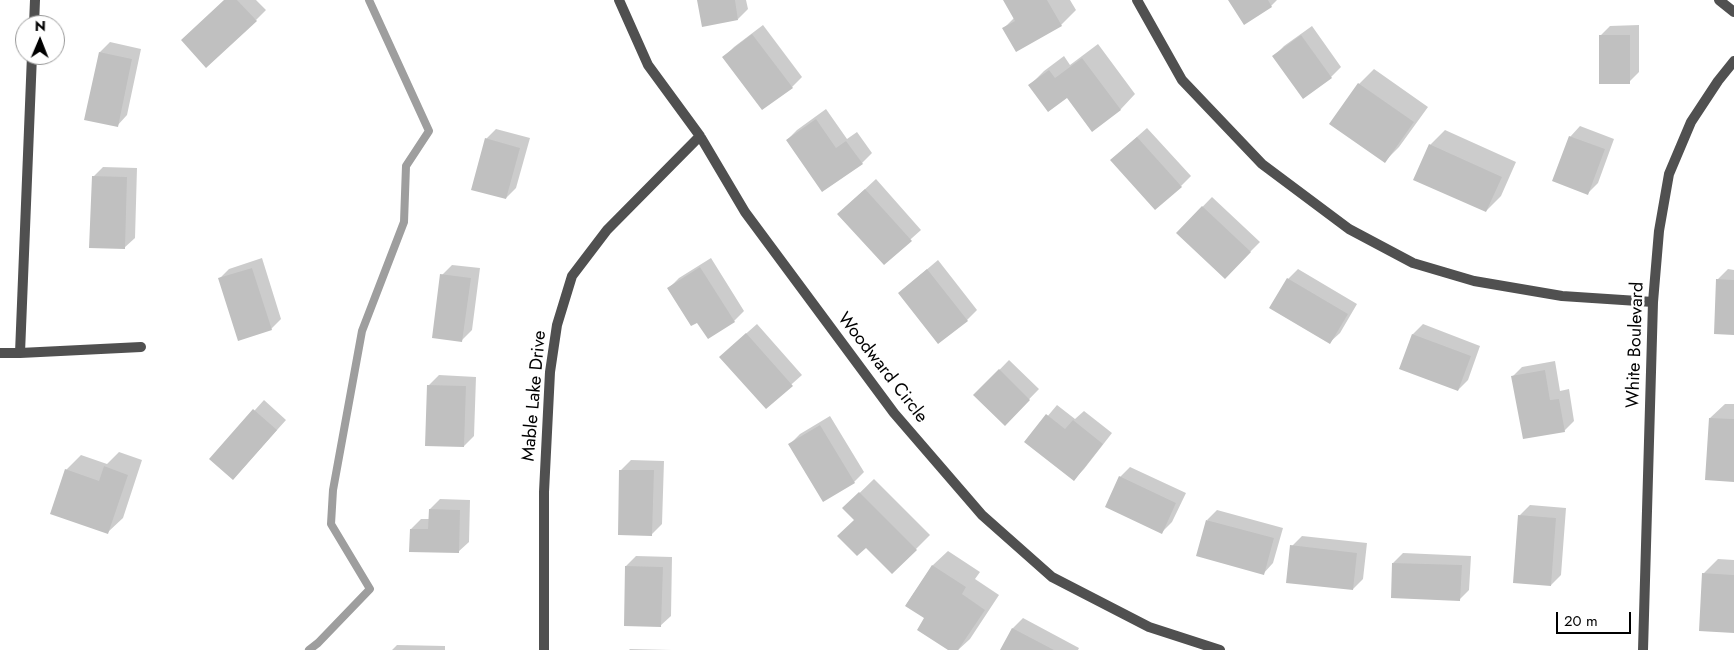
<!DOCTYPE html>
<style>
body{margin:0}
#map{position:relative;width:1734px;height:650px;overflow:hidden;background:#fff;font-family:Jost,sans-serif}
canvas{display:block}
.north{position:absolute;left:15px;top:15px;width:50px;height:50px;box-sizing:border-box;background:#fff;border:1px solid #999;border-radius:50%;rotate:1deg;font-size:14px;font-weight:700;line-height:20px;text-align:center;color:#000}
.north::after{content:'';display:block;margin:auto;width:18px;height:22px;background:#000;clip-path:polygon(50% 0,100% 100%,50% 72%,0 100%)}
.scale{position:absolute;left:1556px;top:612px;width:75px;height:22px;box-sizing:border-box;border:2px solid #000;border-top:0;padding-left:6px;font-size:15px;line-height:18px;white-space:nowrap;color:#000;-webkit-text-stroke:4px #fff;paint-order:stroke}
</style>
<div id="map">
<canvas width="1734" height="650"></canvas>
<div class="north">N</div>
<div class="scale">20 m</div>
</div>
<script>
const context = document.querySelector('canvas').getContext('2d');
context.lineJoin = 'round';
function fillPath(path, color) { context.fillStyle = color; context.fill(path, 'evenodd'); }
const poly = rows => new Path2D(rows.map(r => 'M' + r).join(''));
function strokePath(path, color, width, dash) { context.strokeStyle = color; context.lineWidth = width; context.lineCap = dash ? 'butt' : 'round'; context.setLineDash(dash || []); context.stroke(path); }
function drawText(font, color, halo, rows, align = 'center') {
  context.font = font + ' Jost,sans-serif'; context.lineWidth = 5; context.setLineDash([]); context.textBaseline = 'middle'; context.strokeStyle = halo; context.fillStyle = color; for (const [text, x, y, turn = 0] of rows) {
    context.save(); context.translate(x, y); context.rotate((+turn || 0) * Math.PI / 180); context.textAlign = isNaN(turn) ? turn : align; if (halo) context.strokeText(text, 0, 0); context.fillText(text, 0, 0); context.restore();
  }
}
const shadow = poly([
 [225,0,256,0,266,10,256,20],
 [699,0,746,0,748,9,738,19],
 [1004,0,1070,0,1076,10,1061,25,1016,50,1004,28,1014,18],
 [1229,0,1277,0,1271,6,1244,23],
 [763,25,802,77,792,87,724,57,734,47],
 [1639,25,1639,72,1629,82,1600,36,1610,26],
 [1312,26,1341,67,1331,77,1303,97,1274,56,1284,46],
 [110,42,141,49,127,115,117,126,86,119,100,52],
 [1098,44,1135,94,1121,109,1092,130,1067,96,1030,85,1044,71,1064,56,1070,65],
 [1374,69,1428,107,1399,147,1385,161,1331,123,1359,84],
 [826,109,847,139,857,132,872,153,862,163,787,140,797,130],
 [1580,126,1614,139,1598,183,1588,193,1570,137],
 [1147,128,1191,176,1181,186,1122,150],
 [496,129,530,138,516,188,506,198,486,139],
 [1445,130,1516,162,1501,196,1486,211,1430,145],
 [103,167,137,168,135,238,124,248,93,177],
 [876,179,921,230,884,263,849,204],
 [1212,197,1260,242,1225,277,1178,232],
 [262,258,281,319,271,329,219,279,229,269],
 [711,258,744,311,734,321,708,338,698,321,669,288,679,278],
 [938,260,977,310,967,320,939,342,899,293],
 [452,265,480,268,472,330,462,340,442,275],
 [1298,269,1357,304,1340,333,1329,343,1288,279],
 [1728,269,1734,270,1734,333,1718,279],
 [757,324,802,375,766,407,731,347],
 [1423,324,1480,346,1468,380,1458,390,1400,368,1413,334],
 [1009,360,1039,389,1005,424,975,395],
 [1555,361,1560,391,1569,389,1574,421,1564,431,1512,377,1522,367],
 [439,375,476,377,474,436,464,446,429,385],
 [264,400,286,420,243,468,211,459],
 [1725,404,1734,404,1734,481,1710,418],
 [1057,405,1075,419,1084,411,1112,433,1084,469,1074,479,1026,442],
 [830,416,864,472,854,482,790,444,800,434],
 [119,452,142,460,123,518,108,532,66,470,81,455,107,464],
 [631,460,664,461,662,524,652,534,621,470],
 [1130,467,1186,493,1172,522,1162,532,1120,477],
 [874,479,930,535,892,573,856,520,844,508],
 [440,499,470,500,469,542,458,552,411,529,421,519,430,519,430,509],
 [1530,505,1566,508,1561,575,1551,585,1520,515],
 [1217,510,1283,528,1273,563,1263,574,1207,520],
 [1302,536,1367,543,1363,579,1353,589,1292,546],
 [948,551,980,572,975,579,999,595,970,639,958,650,950,650,926,618,906,605,933,565],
 [1403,553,1471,556,1469,590,1459,600,1393,563],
 [636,556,672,557,671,616,660,626,626,566],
 [1718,559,1734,560,1734,632,1703,574],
 [1023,618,1079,648,1078,650,1001,650,1013,628],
 [397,645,445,646,445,650,392,650],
 [630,649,672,650,629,650]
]);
const stream = poly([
 [309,650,318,643,370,589,331,524,333,490,362,331,404,222,406,166,429,131,369,0]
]);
const building = poly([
 [224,0,237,0,257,21,206,68,181,40],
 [697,0,735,0,738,20,702,27],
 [1003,0,1047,0,1062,26,1016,52,1002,28,1015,21],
 [1228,0,1268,0,1272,7,1244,25],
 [752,34,793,88,762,110,722,57],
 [1301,35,1332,78,1303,99,1272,56],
 [1599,35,1630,35,1630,84,1599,84],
 [99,52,132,59,118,127,84,120],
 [1082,58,1121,110,1092,132,1067,98,1048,112,1028,85,1049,70,1055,78],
 [1358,83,1414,122,1385,163,1329,124],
 [816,119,836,148,846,141,863,164,822,192,786,140],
 [1569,136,1605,149,1588,195,1552,181],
 [1137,137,1182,187,1155,210,1110,160],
 [485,138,520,148,506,199,471,190],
 [1429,144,1502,177,1486,212,1413,180],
 [92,176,127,177,125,249,89,248],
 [865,189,912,241,884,265,837,214],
 [1202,206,1251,252,1225,279,1176,233],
 [700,267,735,322,708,339,697,323,691,326,667,288],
 [252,268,272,330,238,341,218,278],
 [927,269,968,321,938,344,898,293],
 [440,274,471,278,462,342,432,338],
 [1287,278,1348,314,1330,344,1269,308],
 [1716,279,1734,280,1734,335,1714,334],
 [746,333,793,386,766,409,719,357],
 [1412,334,1471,356,1458,391,1399,369],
 [999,369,1030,400,1005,426,973,395],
 [1545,370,1550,400,1559,399,1565,432,1523,439,1511,376],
 [427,385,466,386,464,447,425,446],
 [253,409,277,430,233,480,209,459],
 [1046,414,1065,429,1073,420,1103,444,1074,481,1024,442],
 [1709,418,1734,419,1734,482,1705,480],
 [820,425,855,483,823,502,788,444],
 [104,466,128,475,108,534,50,514,65,469,99,481],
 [619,470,654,470,652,536,618,535],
 [1119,476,1176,503,1162,534,1105,507],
 [859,492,917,550,892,574,866,548,857,556,837,536,854,520,842,508],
 [429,509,460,510,459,553,409,552,410,529,428,529],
 [1518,515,1556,518,1551,586,1513,583],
 [1206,520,1274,538,1264,575,1196,556],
 [1290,545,1357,553,1353,590,1286,583],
 [1392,563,1462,565,1460,601,1391,598],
 [932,565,966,587,962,594,985,610,958,650,948,650,917,630,924,618,905,606],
 [625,566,663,567,661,627,624,626],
 [1702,573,1734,575,1734,633,1699,631],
 [1012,628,1054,650,1000,650]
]);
const minor = poly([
 [619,0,648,65,700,136,745,212,894,413,982,515,1052,577,1149,627,1220,650],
 [1137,0,1182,80,1262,164,1349,229,1413,263,1474,281,1562,296,1653,302],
 [1719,0,1734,12],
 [34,25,35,0],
 [0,353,20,353,141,347],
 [20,353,32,55],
 [544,650,544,492,550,372,557,325,572,276,607,230,700,136],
 [1643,650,1653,302,1659,231,1669,174,1691,122,1718,81,1734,61]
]);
const streetNames = [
 ["White Boulevard",1636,345,-88],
 ["Woodward Circle",882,368,52],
 ["Mable Lake Drive",535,396,-85]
];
fillPath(shadow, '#0003');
strokePath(stream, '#9e9e9e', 8);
fillPath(building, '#c0c0c0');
strokePath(minor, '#505050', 10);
drawText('18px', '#000', '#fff', streetNames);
</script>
